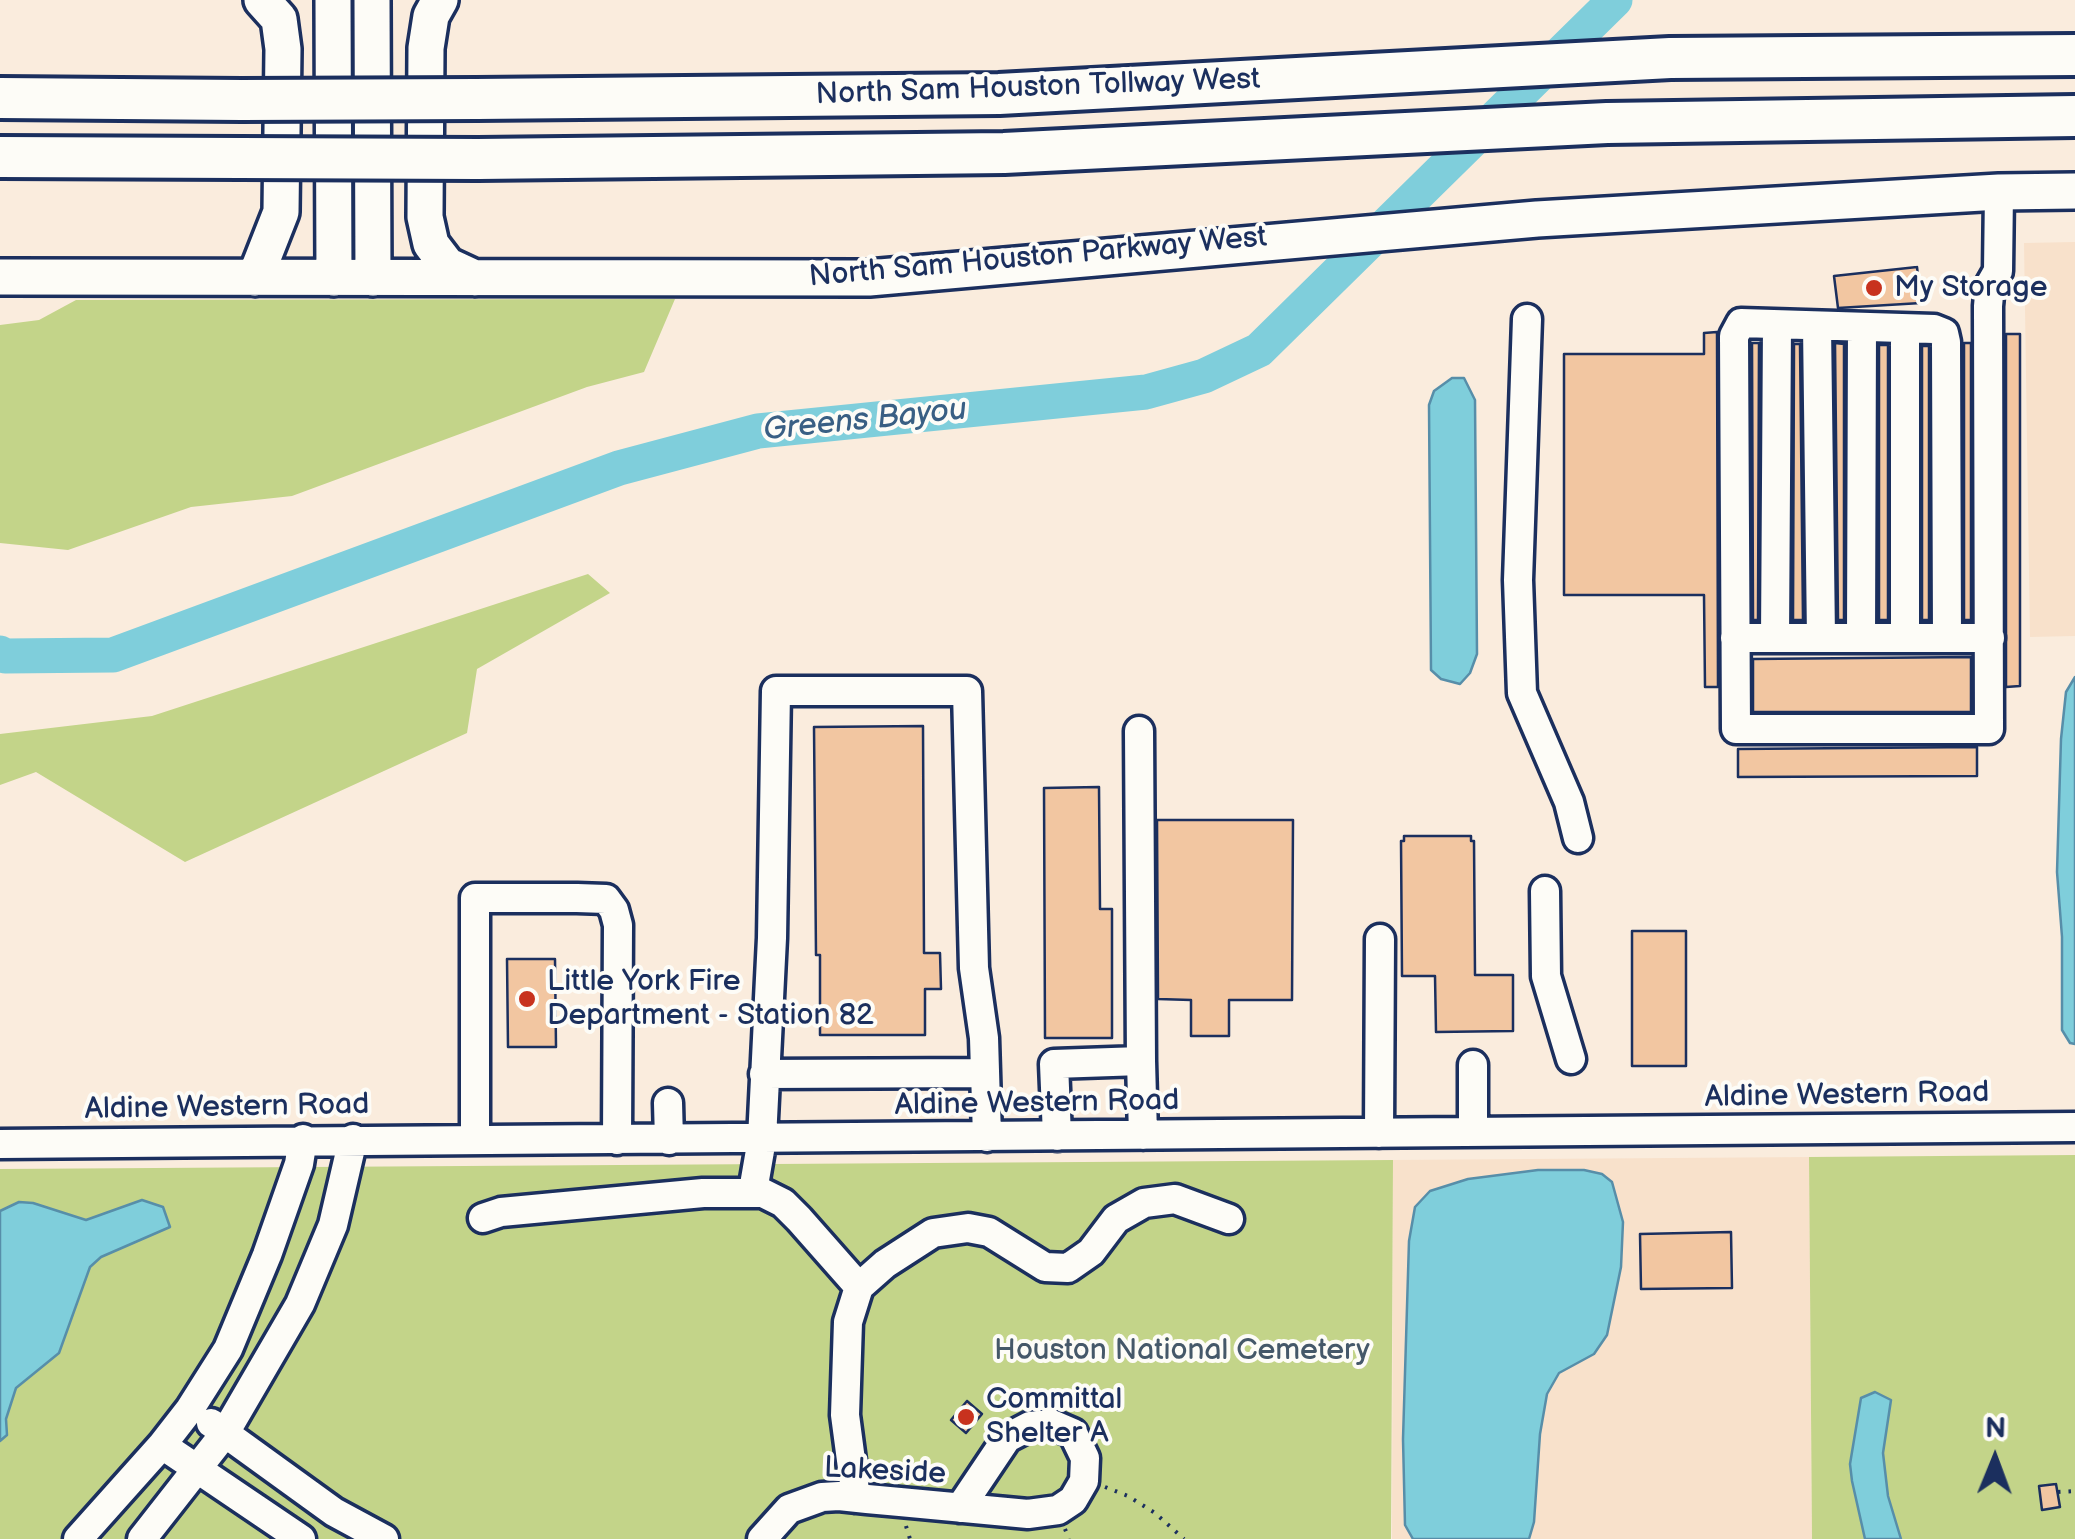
<!DOCTYPE html>
<style>
body{margin:0}
#map{position:relative;width:2075px;height:1539px;overflow:hidden;background:#faecdd;font-family:"Balsamiq Sans",sans-serif}
canvas{display:block}
.north{position:absolute;left:1945px;top:1409px;width:100px;height:100px;-webkit-text-stroke:8px #fdfcf7;paint-order:stroke;rotate:1deg;font-size:28px;font-weight:700;line-height:40px;text-align:center;color:#1b2f5e}
.north::after{content:'';display:block;margin:auto;width:35px;height:45px;background:#1b2f5e;clip-path:polygon(50% 0,100% 100%,50% 72%,0 100%)}
</style>
<div id="map">
<canvas width="2075" height="1539"></canvas>
<div class="north">N</div>
</div>
<script>
const context = document.querySelector('canvas').getContext('2d');
context.lineJoin = 'round';
function fillPath(path, color) { context.fillStyle = color; context.fill(path, 'evenodd'); }
const poly = rows => new Path2D(rows.map(r => 'M' + r).join(''));
function strokePath(path, color, width, dash) { context.strokeStyle = color; context.lineWidth = width; context.lineCap = dash ? 'butt' : 'round'; context.setLineDash(dash || []); context.stroke(path); }
function drawText(font, color, halo, rows, align = 'center') {
  context.font = font + ' "Balsamiq Sans",sans-serif'; context.lineWidth = 8; context.setLineDash([]); context.textBaseline = 'middle'; context.strokeStyle = halo; context.fillStyle = color; for (const [text, x, y, turn = 0] of rows) {
    context.save(); context.translate(x, y); context.rotate((+turn || 0) * Math.PI / 180); context.textAlign = isNaN(turn) ? turn : align; if (halo) context.strokeText(text, 0, 0); context.fillText(text, 0, 0); context.restore();
  }
}
const built = poly([
 [2075,242,2075,636,2030,637,2024,243],
 [1809,1157,1812,1539,1392,1539,1393,1160]
]);
const green = poly([
 [675,299,644,372,587,387,292,496,191,507,68,550,0,543,0,325,39,320,76,300],
 [588,574,610,593,477,669,467,733,185,862,36,772,0,785,0,734,152,716],
 [2075,1155,2075,1539,1812,1539,1809,1157],
 [1393,1160,1391,1539,0,1539,0,1169]
]);
const water = poly([
 [1452,378,1464,378,1475,400,1477,654,1470,673,1460,684,1441,679,1431,670,1429,405,1434,391,1452,378],
 [2075,677,2075,1044,2070,1043,2062,1030,2062,937,2057,872,2061,739,2066,692,2075,677],
 [1538,1170,1584,1170,1602,1174,1612,1182,1623,1222,1621,1267,1607,1335,1594,1354,1559,1373,1547,1394,1540,1434,1534,1522,1529,1539,1413,1539,1405,1525,1403,1439,1409,1241,1415,1207,1430,1191,1468,1179,1538,1170],
 [142,1200,163,1207,170,1227,101,1257,90,1267,59,1353,16,1388,6,1419,7,1435,0,1441,0,1211,19,1202,33,1203,86,1220,142,1200],
 [1875,1392,1891,1400,1883,1453,1888,1496,1901,1539,1865,1539,1852,1481,1850,1464,1861,1398,1875,1392]
]);
const river = poly([
 [0,653,5,656,113,655,619,468,758,431,1146,392,1204,376,1259,350,1615,0]
]);
const building = poly([
 [1917,267,1921,303,1838,308,1834,276,1917,267],
 [1717,332,1718,687,1705,687,1704,595,1564,595,1564,354,1704,354,1704,333,1717,332],
 [2006,334,2020,334,2020,686,2006,687,2006,334],
 [1752,343,1759,343,1758,620,1753,620,1752,343],
 [1835,343,1844,344,1844,620,1838,620,1835,343],
 [1964,343,1971,343,1971,620,1964,620,1964,343],
 [1794,344,1800,344,1803,620,1793,620,1794,344],
 [1879,345,1888,345,1888,620,1879,620,1879,345],
 [1922,346,1929,346,1929,620,1922,620,1922,346],
 [1971,657,1971,712,1753,712,1753,659,1971,657],
 [923,726,924,953,940,953,941,989,925,989,925,1035,820,1035,820,955,816,955,814,727,923,726],
 [1977,747,1977,776,1738,777,1738,749,1977,747],
 [1099,787,1100,909,1112,909,1112,1038,1045,1038,1044,788,1099,787],
 [1157,820,1293,820,1292,1000,1229,1000,1229,1036,1191,1036,1191,1000,1158,999,1157,820],
 [1404,836,1471,836,1471,841,1474,841,1475,975,1513,975,1513,1031,1436,1032,1435,976,1402,976,1401,841,1404,841,1404,836],
 [1632,931,1686,931,1686,1066,1632,1066,1632,931],
 [507,959,555,959,556,1047,508,1047,507,959],
 [1731,1232,1732,1288,1641,1289,1640,1234,1731,1232],
 [967,1401,982,1414,966,1433,951,1420,967,1401],
 [2056,1484,2060,1507,2042,1510,2039,1486,2056,1484]
]);
const path = poly([
 [1105,1487,1128,1496,1155,1513,1184,1539],
 [2058,1492,2075,1491],
 [906,1526,910,1539],
 [1065,1529,1069,1539]
]);
const minor = poly([
 [1527,319,1518,580,1522,693,1569,802,1578,838],
 [1817,326,1821,638],
 [1905,329,1905,638],
 [1735,638,1990,638],
 [1775,638,1777,325],
 [1861,638,1862,327],
 [1947,638,1946,342,1944,333,1934,329,1741,323,1734,336,1736,729,1989,729,1988,306,1990,285,1998,271,1999,192],
 [1139,731,1141,1061],
 [1545,891,1546,976,1571,1059],
 [764,1074,985,1073],
 [668,1103,669,1140],
 [1473,1132,1473,1065],
 [1379,1133,1380,939],
 [1057,1136,1054,1064,1141,1061,1143,1135],
 [475,1140,475,898,577,898,606,899,614,910,618,925,617,1140],
 [0,1144,2075,1127],
 [753,1191,762,1139,772,938,776,691,967,691,974,968,984,1038,987,1137],
 [483,1218,501,1212,703,1193,763,1193,783,1203,799,1219,859,1287],
 [211,1423,334,1512,384,1539],
 [162,1445,301,1539],
 [856,1498,845,1415,848,1322,859,1287,885,1264,933,1233,968,1228,989,1232,1045,1267,1068,1268,1091,1252,1116,1219,1144,1203,1175,1199,1229,1219],
 [78,1539,162,1445,190,1409,228,1349,267,1255,299,1164,303,1139],
 [142,1539,225,1433,300,1304,333,1225,353,1139],
 [762,1539,789,1509,822,1497,839,1496,867,1499,900,1502,1028,1514,1058,1510,1073,1500,1084,1481,1085,1458,1073,1433,1052,1424,1030,1426,1007,1438,960,1508]
]);
const major = poly([
 [333,0,334,278],
 [372,0,373,278],
 [440,0,431,16,426,48,425,217,431,244,447,265,475,278],
 [0,277,869,278,1537,219,1999,192,2075,191],
 [255,278,281,212,283,49,279,19,262,0]
]);
const highway = poly([
 [0,98,242,100],
 [476,99,999,94,1670,58,2075,55],
 [0,157,241,158],
 [478,159,1004,153,1607,123,2075,116]
]);
const highwayBridge = poly([
 [242,100,476,99],
 [241,158,478,159]
]);
const markers = [
 [1874,288,10,"#c8321e"],
 [527,999,10,"#c8321e"],
 [966,1417,10,"#c8321e"]
];
const streetNames = [
 ["North Sam Houston Tollway West",1038,88,-2],
 ["North Sam Houston Parkway West",1038,258,-5],
 ["Aldine Western Road",1847,1096,-1],
 ["Aldine Western Road",1037,1104,-1],
 ["Aldine Western Road",227,1108,-1],
 ["Lakeside",885,1472,3]
];
const poiNames = [
 ["My Storage",1894,288],
 ["Little York Fire",547,982],
 ["Department - Station 82",547,1016],
 ["Committal",986,1400],
 ["Shelter A",986,1434]
];
const parkNames = [
 ["Houston National Cemetery",1182,1351]
];
const waterNames = [
 ["Greens Bayou",865,421,-6]
];
fillPath(built, '#f8e1cb');
fillPath(green, '#c3d489');
fillPath(water, '#7fcedb');
strokePath(water, '#578ea9', 2.5);
strokePath(river, '#7fcedb', 35);
fillPath(building, '#f2c6a1');
strokePath(building, '#1b2f5e', 2.5);
strokePath(minor, '#1b2f5e', 35);
strokePath(major, '#1b2f5e', 42);
strokePath(highway, '#1b2f5e', 48);
strokePath(path, '#1b2f5e', 4, [2.5, 8]);
strokePath(minor, '#fdfcf7', 28);
strokePath(major, '#fdfcf7', 35);
strokePath(highway, '#fdfcf7', 40);
strokePath(highwayBridge, '#1b2f5e', 48, []);
strokePath(highwayBridge, '#fdfcf7', 40);
for (const [x, y, r, color] of markers) { const dot = new Path2D(); dot.arc(x, y, r, 0, 2 * Math.PI); context.fillStyle = color; context.fill(dot); strokePath(dot, '#fdfcf7', 4); }
drawText('30px', '#1b2f5e', '#fdfcf7', streetNames);
drawText('30px', '#1b2f5e', '#fdfcf7', poiNames, 'left');
drawText('30px', '#455869', '#fdfcf7', parkNames);
drawText('italic 32px', '#395f84', '#fdfcf7', waterNames);
</script>
